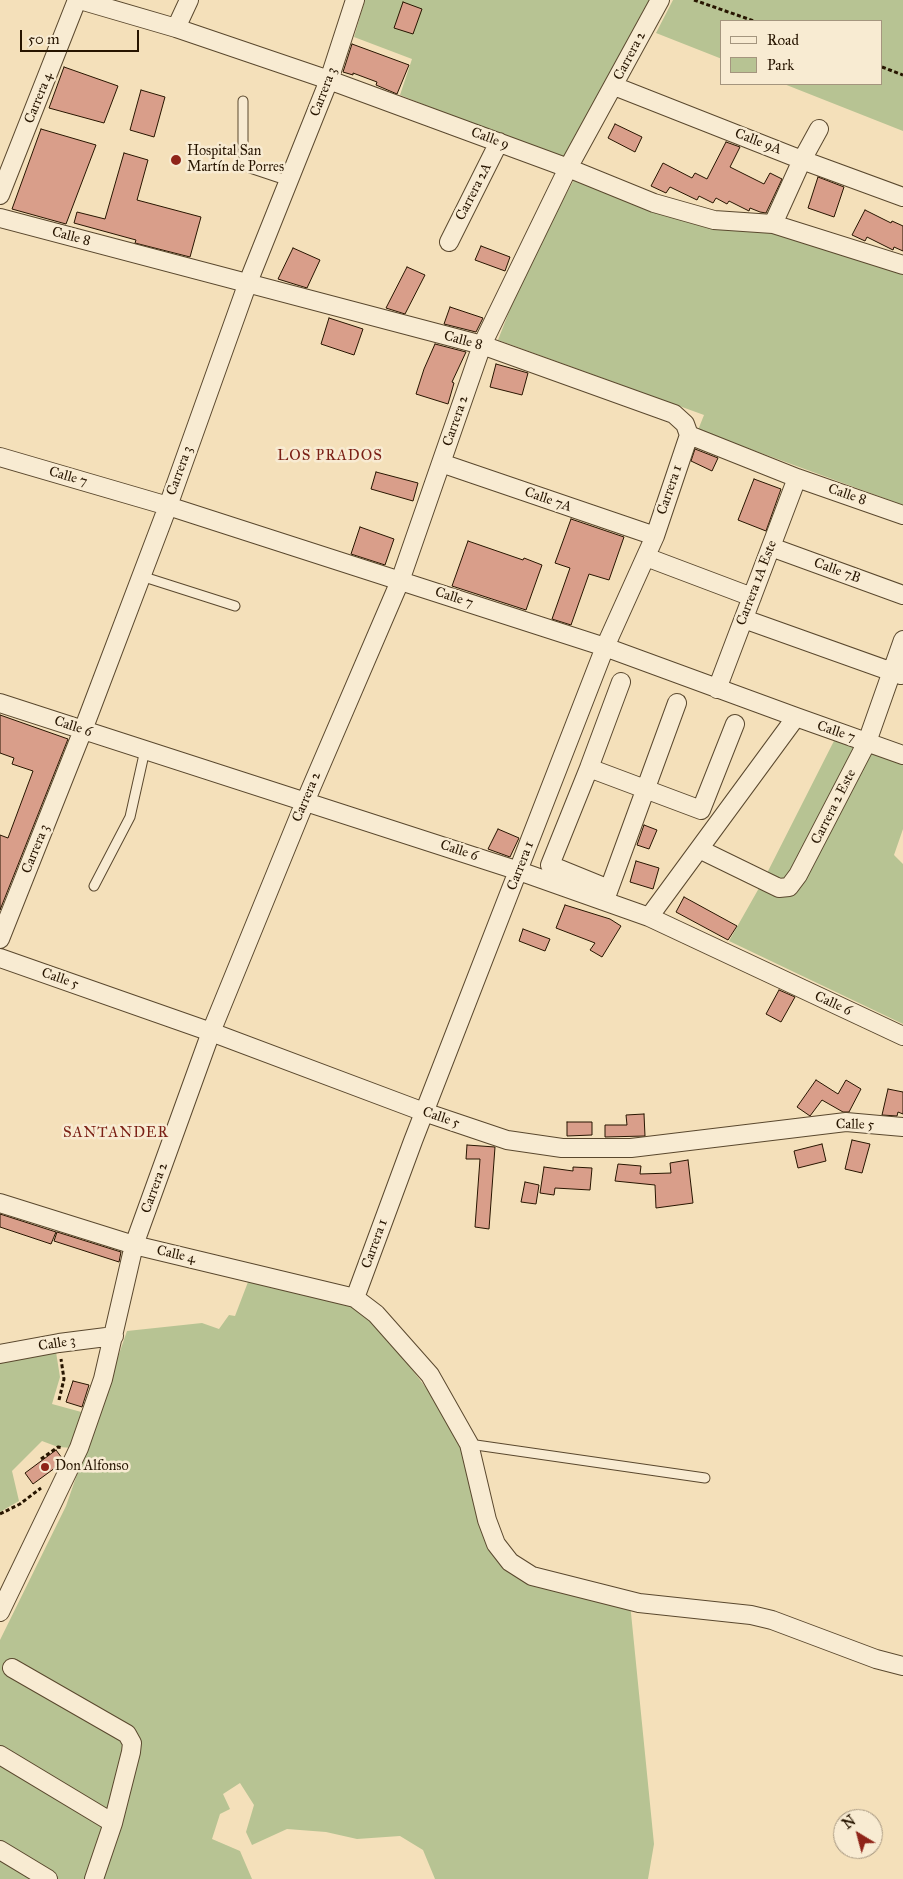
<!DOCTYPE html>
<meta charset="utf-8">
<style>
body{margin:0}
#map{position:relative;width:903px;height:1879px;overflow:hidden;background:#f4e0ba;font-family:"IM FELL Great Primer",serif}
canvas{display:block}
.legend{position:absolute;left:720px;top:20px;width:162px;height:65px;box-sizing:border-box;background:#f8ebd2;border:1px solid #a4957e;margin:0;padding:6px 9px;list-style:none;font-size:15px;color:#271500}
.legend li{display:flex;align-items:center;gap:10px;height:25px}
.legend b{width:25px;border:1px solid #a4957e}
.north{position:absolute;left:833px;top:1809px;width:50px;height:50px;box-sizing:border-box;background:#f8ebd2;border:1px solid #a4957e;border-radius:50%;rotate:323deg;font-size:14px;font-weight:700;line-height:20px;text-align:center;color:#271500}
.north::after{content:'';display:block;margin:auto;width:18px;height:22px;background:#8f2418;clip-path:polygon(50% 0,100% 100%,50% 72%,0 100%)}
.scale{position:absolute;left:20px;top:30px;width:119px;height:22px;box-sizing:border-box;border:2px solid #271500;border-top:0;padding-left:6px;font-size:15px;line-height:18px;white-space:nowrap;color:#271500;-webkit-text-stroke:4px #f8ebd2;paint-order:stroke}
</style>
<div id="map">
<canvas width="903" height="1879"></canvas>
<ul class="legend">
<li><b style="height:6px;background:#f8ebd2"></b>Road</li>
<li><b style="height:14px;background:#b7c393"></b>Park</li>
</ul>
<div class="north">N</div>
<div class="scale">50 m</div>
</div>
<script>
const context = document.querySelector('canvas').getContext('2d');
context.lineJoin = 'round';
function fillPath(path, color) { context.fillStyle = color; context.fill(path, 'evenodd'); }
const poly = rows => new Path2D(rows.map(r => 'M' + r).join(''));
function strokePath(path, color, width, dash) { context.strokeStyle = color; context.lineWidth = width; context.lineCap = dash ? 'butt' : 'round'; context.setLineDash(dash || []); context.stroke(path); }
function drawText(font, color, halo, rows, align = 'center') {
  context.font = font + ' "IM FELL Great Primer",serif'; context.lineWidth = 5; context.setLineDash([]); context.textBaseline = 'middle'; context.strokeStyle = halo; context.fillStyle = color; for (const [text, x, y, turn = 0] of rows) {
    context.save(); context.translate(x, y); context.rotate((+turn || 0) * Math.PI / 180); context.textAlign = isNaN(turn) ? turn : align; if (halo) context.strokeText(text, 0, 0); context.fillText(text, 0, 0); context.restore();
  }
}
const green = poly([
 [365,0,651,0,570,151,564,156,555,157,400,95,412,59,354,37],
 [673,0,903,0,903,131,784,84,882,84,882,21,722,21,722,59,656,33],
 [575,178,770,229,903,270,903,505,698,430,704,415,498,340,528,263],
 [838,733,903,758,903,829,894,855,903,864,903,1024,729,941,763,881],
 [248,1282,345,1303,370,1315,457,1428,488,1522,519,1572,630,1603,654,1844,648,1879,435,1879,423,1850,400,1836,357,1839,326,1832,287,1829,252,1845,246,1832,254,1805,240,1783,223,1794,230,1809,220,1814,212,1839,240,1851,252,1879,0,1879,0,1640,66,1506,127,1331,202,1323,219,1329,229,1315,235,1316],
 [56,1352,60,1377,52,1404,85,1413,73,1448,58,1447,42,1441,12,1471,19,1501,0,1512,0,1359]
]);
const building = poly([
 [403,2,422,9,413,34,394,28,403,2],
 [352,44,409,65,397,94,376,85,377,82,353,73,353,75,343,72,352,44],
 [64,67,118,86,104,123,49,108,64,67],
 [141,90,165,97,154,137,130,130,141,90],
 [615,124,642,137,635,152,608,138,615,124],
 [41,129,96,145,66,224,12,209,41,129],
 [726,142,740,147,730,167,764,184,770,173,782,179,766,213,760,212,750,208,749,211,729,201,727,204,716,198,713,203,699,196,697,200,670,187,666,193,651,186,663,163,692,178,695,173,707,179,726,142],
 [124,153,148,160,137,200,201,217,190,257,135,243,136,240,74,223,77,212,105,219,124,153],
 [818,177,844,187,834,217,808,208,818,177],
 [865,210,891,223,892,221,903,226,903,251,894,247,893,250,867,237,865,241,852,235,865,210],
 [481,246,510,257,505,271,475,260,481,246],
 [293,248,320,260,307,288,278,279,293,248],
 [407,267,425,275,405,314,386,308,407,267],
 [450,307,483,318,476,332,444,324,450,307],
 [329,318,363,329,354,355,321,344,329,318],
 [435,344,466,352,452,382,454,383,448,404,416,394,424,369,435,344],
 [496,364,528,373,522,395,490,387,496,364],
 [695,449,718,458,712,471,691,461,695,449],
 [376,472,418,483,413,501,371,489,376,472],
 [754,479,781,489,766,531,738,520,754,479],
 [571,519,624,537,609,580,589,574,571,625,552,619,570,568,555,563,571,519],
 [360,527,394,539,385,565,351,554,360,527],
 [468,541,523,560,524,558,542,565,526,610,452,586,468,541],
 [0,715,68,739,0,910,0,835,8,838,33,771,12,764,14,758,0,753,0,715],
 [644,825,657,830,649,849,637,845,644,825],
 [498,829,519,838,510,857,488,849,498,829],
 [636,861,659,868,653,889,630,882,636,861],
 [684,897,737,926,728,940,676,912,684,897],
 [565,905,610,919,621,926,602,957,590,950,595,943,556,928,565,905],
 [523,929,550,939,545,951,519,941,523,929],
 [779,990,795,997,781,1022,766,1014,779,990],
 [816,1080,838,1094,846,1080,861,1089,849,1112,843,1112,822,1100,810,1116,797,1107,816,1080],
 [888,1089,903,1092,903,1114,898,1112,897,1116,882,1115,888,1089],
 [644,1114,645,1136,605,1137,605,1125,627,1125,626,1115,644,1114],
 [567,1122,592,1122,592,1135,567,1136,567,1122],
 [852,1140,870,1144,862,1173,845,1169,852,1140],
 [822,1144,826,1161,798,1168,794,1151,822,1144],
 [467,1145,495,1147,489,1229,475,1227,480,1159,466,1159,467,1145],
 [688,1160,693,1203,656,1208,655,1185,615,1181,618,1164,641,1166,640,1174,671,1173,670,1163,688,1160],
 [544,1167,573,1171,573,1167,592,1168,590,1190,555,1188,554,1195,540,1193,544,1167],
 [525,1182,539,1185,536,1204,521,1202,525,1182],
 [0,1214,56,1232,51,1244,0,1227,0,1214],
 [57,1232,121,1252,119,1262,54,1241,57,1232],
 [73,1381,89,1385,82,1407,66,1402,73,1381],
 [56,1450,62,1458,59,1465,33,1484,25,1473,56,1450]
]);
const path = poly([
 [694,0,754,21],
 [882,67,903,75],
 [59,1400,64,1379,61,1359],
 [41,1459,58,1447,63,1448],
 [0,1514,20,1504,41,1488]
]);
const service = poly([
 [243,101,243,152,245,162,250,168,289,181],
 [141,576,235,606],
 [94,886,130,817,145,750],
 [469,1444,705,1478]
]);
const minor = poly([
 [80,0,176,28,329,80,568,168,654,203,714,220,773,224,903,265],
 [176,28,189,0],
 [614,86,802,160,903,197],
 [0,195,77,0],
 [0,218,482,345,674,414,685,424,689,435],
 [773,224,802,160,819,129],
 [449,242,499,142],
 [689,435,797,478,903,515],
 [0,457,168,506,605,647,796,717,903,755],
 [441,463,655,536],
 [771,547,903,595],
 [646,557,752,597],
 [744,619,901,675],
 [717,689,797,478],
 [0,703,519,871,649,917,903,1036],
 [589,768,701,810,735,724],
 [699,849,779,888,789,887,798,875,867,742,903,640],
 [609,889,550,865,589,768,621,682],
 [605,900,677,703],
 [649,917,796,717],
 [0,939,83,730,168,506,247,285,329,80,355,0],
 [0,958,211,1032,424,1112,507,1140,562,1148,631,1148,846,1122,903,1127],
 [0,1203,134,1245,355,1298,376,1314,430,1375,469,1444,487,1520,496,1544,510,1562,532,1576,639,1603,751,1615,772,1620,876,1659,903,1666],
 [355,1298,413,1141,605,647,655,536,689,435],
 [0,1354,59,1343,114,1336],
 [0,1612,79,1448,103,1379,134,1245,211,1032,305,802,400,581,482,345,568,168,660,0],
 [12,1668,127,1734,132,1743,131,1752,113,1823,94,1879],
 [0,1755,113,1823],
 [0,1850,48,1879]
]);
const markers = [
 [176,160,6,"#8f2418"],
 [45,1467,5,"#8f2418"]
];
const streetNames = [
 ["Carrera 2",630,56,-62],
 ["Carrera 3",324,92,-69],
 ["Carrera 4",39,98,-68],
 ["Calle 9",490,139,20],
 ["Calle 9A",758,142,21],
 ["Carrera 2A",474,192,-63],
 ["Calle 8",71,237,15],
 ["Calle 8",463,341,15],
 ["Carrera 2",456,421,-71],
 ["Carrera 3",180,471,-70],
 ["Calle 7",68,477,16],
 ["Carrera 1",670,490,-71],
 ["Calle 8",847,495,19],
 ["Calle 7A",548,500,19],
 ["Calle 7B",837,571,20],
 ["Carrera 1A Este",757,583,-69],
 ["Calle 7",454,598,18],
 ["Calle 6",73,727,18],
 ["Calle 7",836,732,19],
 ["Carrera 2",307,797,-67],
 ["Carrera 2 Este",834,807,-63],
 ["Carrera 3",36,849,-68],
 ["Calle 6",459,851,18],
 ["Carrera 1",521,866,-69],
 ["Calle 5",60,979,19],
 ["Calle 6",833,1004,25],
 ["Calle 5",441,1118,19],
 ["Calle 5",855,1125,1],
 ["Carrera 2",155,1188,-70],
 ["Carrera 1",375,1244,-70],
 ["Calle 4",176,1255,13],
 ["Calle 3",57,1344,-9]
];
const poiNames = [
 ["Hospital San",187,152],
 ["Martín de Porres",187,168],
 ["Don Alfonso",55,1467]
];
const neighbourhoodNames = [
 ["LOS PRADOS",330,456],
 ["SANTANDER",116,1133]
];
fillPath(green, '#b7c393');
fillPath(building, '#d99e8a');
strokePath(building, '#271500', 1);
strokePath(service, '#5a482e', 11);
strokePath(minor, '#5a482e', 20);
strokePath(path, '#271500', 3, [4, 2.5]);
strokePath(service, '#f8ebd2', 9);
strokePath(minor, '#f8ebd2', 18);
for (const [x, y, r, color] of markers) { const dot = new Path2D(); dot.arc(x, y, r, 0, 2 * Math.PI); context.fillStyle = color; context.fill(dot); strokePath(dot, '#f8ebd2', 2); }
drawText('14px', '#271500', '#f8ebd2', streetNames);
drawText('14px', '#271500', '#f8ebd2', poiNames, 'left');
context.letterSpacing = '1px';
drawText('15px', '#7a1f14', '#f8ebd2', neighbourhoodNames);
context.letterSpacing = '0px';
</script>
